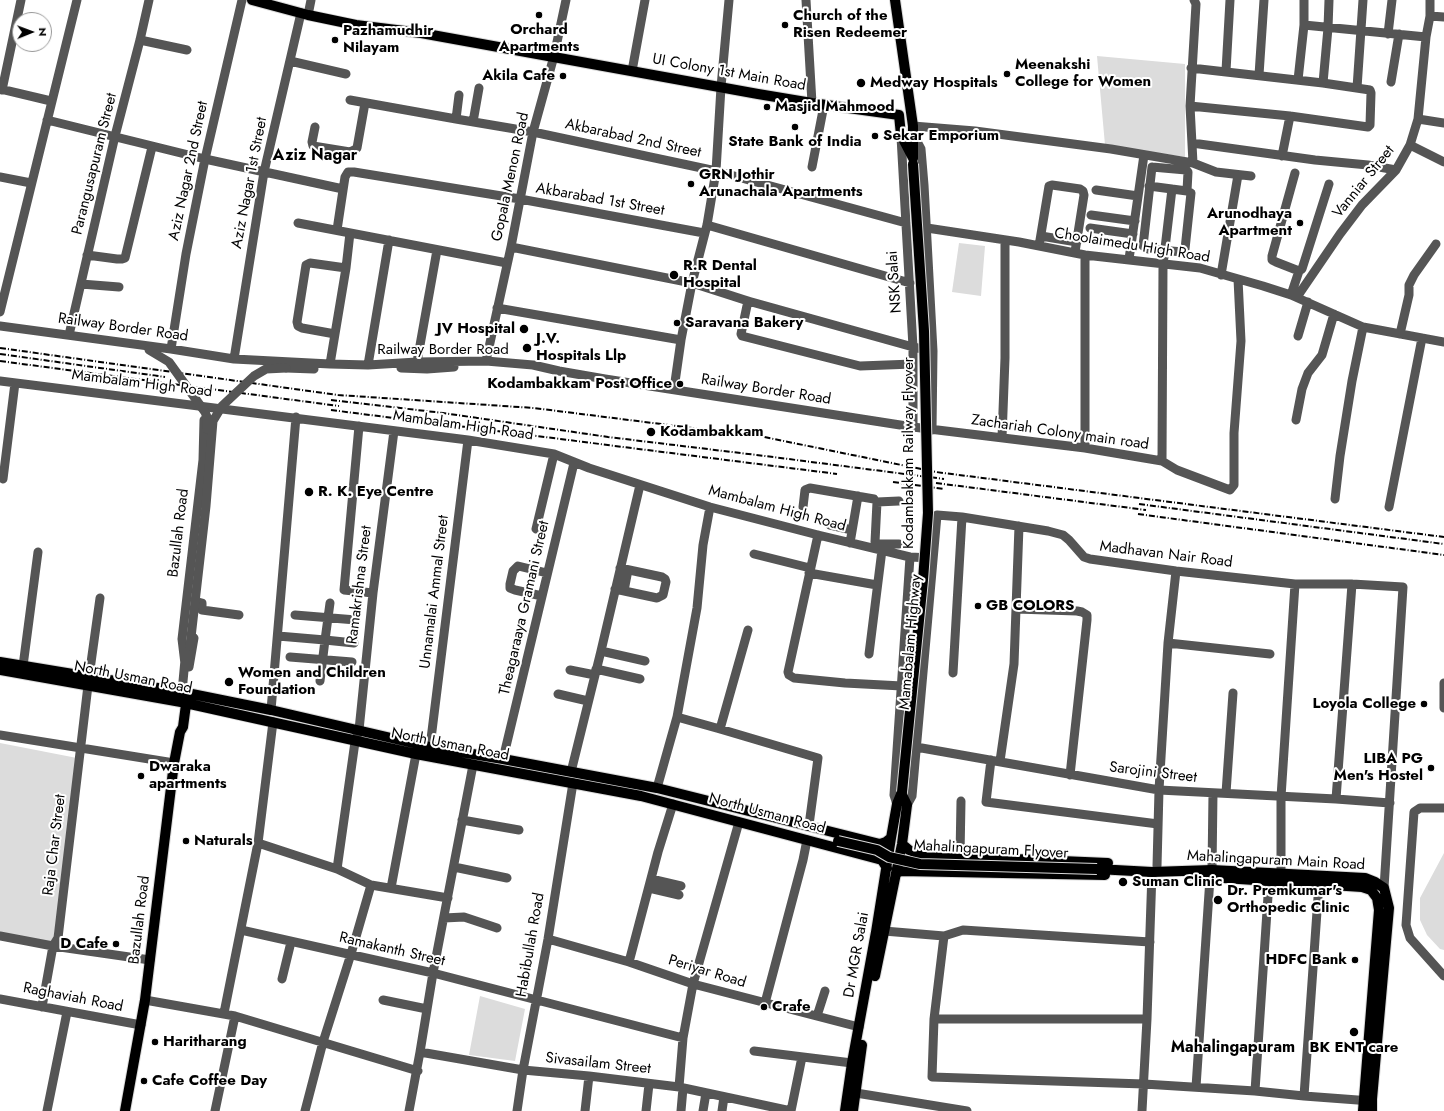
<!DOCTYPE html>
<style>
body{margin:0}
#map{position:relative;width:1444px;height:1111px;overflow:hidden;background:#fff;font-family:Jost,sans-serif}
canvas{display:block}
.north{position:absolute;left:12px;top:12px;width:40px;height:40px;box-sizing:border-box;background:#fff;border:1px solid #999;border-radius:50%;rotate:89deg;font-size:11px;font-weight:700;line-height:16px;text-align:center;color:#000}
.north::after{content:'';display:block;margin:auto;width:14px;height:18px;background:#000;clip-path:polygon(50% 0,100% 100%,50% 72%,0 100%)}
</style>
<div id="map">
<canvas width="1444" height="1111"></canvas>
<div class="north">N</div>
</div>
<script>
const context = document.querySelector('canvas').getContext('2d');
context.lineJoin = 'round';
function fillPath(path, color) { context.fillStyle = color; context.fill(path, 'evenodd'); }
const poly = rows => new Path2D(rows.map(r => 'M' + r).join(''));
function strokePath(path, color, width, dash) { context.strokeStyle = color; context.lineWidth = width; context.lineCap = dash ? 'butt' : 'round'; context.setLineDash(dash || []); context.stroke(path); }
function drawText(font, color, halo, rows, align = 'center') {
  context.font = font + ' Jost,sans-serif'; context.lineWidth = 4; context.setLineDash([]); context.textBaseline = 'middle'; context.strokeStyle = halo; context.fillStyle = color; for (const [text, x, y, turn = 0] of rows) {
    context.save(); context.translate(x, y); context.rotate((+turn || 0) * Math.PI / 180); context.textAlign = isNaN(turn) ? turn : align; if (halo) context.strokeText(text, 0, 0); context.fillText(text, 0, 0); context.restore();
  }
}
const green = poly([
 [1097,56,1185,64,1185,157,1105,145],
 [959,243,985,246,981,296,952,292],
 [0,743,77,758,53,945,0,936],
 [1444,853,1444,950,1440,949,1427,935,1420,920,1420,898],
 [480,996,525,1009,515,1061,469,1055]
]);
const minor = poly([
 [806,0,812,103],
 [308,15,311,0],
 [1430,16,1444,17],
 [1304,25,1426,37],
 [1388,34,1392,0],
 [140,40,187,50],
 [290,61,346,74],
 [632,71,645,0],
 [1226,71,1230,0],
 [1259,75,1264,0],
 [1298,80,1304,25,1304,0],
 [1391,82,1399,34],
 [1323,83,1328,28,1329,0],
 [1357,88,1363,0],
 [0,89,51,101],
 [2,90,21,0],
 [350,100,456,119,533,132,716,171,906,223],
 [1190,106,1290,116,1368,127,1370,125,1371,93,1370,90,1323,83,1191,68],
 [456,119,459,95],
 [1418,119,1444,123],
 [47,120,205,159,343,189],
 [473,122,479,88],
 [913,126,975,131,1111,149,1193,163,1216,172,1251,176],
 [315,127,312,142,313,146,350,152,354,150,357,148,365,103],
 [914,136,921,149,924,185,933,351,932,430],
 [901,137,913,347,913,427],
 [1192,143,1315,160,1368,165,1396,170],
 [1410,145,1444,162],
 [1282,156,1290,116],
 [1193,163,1190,106,1196,4,1194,0],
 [812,167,824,105],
 [1152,167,1186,170,1188,172,1187,191,1191,193,1185,249,1183,252,1148,249,1143,246,1152,167],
 [1295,173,1272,256,1272,260,1276,262,1299,271,1302,269,1329,184],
 [0,177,31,183],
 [1149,186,1187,191],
 [1096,190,1138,196],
 [1091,215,1135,221],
 [298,223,507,263],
 [707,225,910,283],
 [927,228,1019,242,1085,255,1200,268,1263,286,1291,295,1363,327,1444,342],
 [1090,228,1133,234],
 [337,230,345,177,348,172,354,172,520,199,704,233],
 [1041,236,1077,242],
 [1039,246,1049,186,1052,185,1080,189,1083,191,1084,195,1075,252],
 [511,247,692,283,748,301,913,347,933,351],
 [87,255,117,259,122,259,125,258,152,147],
 [1085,255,1085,448],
 [1129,259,1144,155],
 [1221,275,1238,175],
 [81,284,119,287],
 [1291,295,1299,271],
 [1297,297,1340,234,1362,205,1396,170,1410,145,1418,119,1426,37,1430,16,1430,0],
 [748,301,741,334,742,336,860,366,913,364],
 [497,308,681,340],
 [0,312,77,0],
 [0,326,171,349,234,359,330,364,368,365,417,362,486,361,533,365,559,371,605,379,913,427,1085,448,1162,461,1177,470,1230,490,1234,485,1234,433,1241,341,1238,279],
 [335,334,302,328,298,326,297,322,306,265,310,263,346,268],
 [1400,334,1409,295,1409,285,1414,275,1436,244],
 [69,335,115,136,140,40,149,0],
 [1298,336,1308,302],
 [171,349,186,254,205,159,242,0],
 [234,359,264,172,301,13],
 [486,361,511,247,533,132,554,56,566,0],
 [417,362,437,250],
 [330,364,346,268,350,233],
 [368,365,389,240],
 [286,368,314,369],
 [401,368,427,369,454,367],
 [0,381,468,440,554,454,589,468,710,507,818,535,910,557,931,558],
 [674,389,681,340,692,283,707,225,716,171,721,87,729,0],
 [1296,420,1302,389,1308,373,1322,355,1334,314],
 [359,426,344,590,373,593],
 [1002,438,1005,358,1005,240],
 [1162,461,1163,265,1172,189],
 [3,479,15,383],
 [1335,499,1340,456,1352,381,1363,327],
 [803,507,805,490,810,488,874,499],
 [1389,507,1422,338],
 [830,525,852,530],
 [536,529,554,454],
 [818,535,788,672,789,675,794,678,845,683,902,686],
 [850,543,858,496],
 [899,544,878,544,875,542,877,502,899,501],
 [754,554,810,568],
 [809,573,877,585],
 [615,589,657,598,663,595,666,582,665,579,662,577,620,568],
 [624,591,628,570],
 [542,596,515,590,510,588,510,584,513,571,518,566,547,573],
 [198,602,202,603,202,610,239,615],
 [330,603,325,640,354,643],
 [1016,609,1077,611,1082,612,1087,615,1087,620,1070,775],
 [295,615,356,620],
 [278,636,325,640,320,681],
 [1168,643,1270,654],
 [601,651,645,661],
 [869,654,882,550],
 [290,657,352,662],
 [185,664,182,639,203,460,204,420],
 [23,666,38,552],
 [189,667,194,638],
 [596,669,640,679],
 [570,670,595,675],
 [953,673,962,517],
 [1444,683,1444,708],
 [182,692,185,660],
 [558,694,588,701],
 [271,710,296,417],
 [677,717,720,729,818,758,809,825],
 [720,729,748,630],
 [0,735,174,763],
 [430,747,468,440],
 [916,747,1159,790,1336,799,1390,803],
 [503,759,574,463],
 [991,760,986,802,1158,824],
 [1000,761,1014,664,1019,526],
 [571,772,601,651,640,485],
 [657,788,677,717,697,608,703,545,710,507],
 [1226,793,1233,693],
 [1336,799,1352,584],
 [897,804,894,795,910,557],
 [907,805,912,796,937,515,962,517,1048,531,1063,535,1069,540,1084,557,1090,559,1176,571,1295,584,1352,584,1403,587,1384,888],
 [1444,808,1420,808,1414,812,1406,925,1410,938,1444,976],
 [462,820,519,830],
 [258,843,337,869,371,885,448,898],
 [960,856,961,801],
 [1157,866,1159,790,1168,643,1176,571],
 [454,867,507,878],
 [337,869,355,742,359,730,373,593,394,431],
 [1212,870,1213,793],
 [651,879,681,886],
 [1281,880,1281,797,1295,584],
 [391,888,416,754],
 [649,888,679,895],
 [444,918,464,917,497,928],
 [241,930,433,973,683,1038],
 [884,931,944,936,963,930,1150,942],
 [0,936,53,946,150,960],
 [944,936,934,1019,932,1077,1144,1084,1255,1091,1304,1096,1371,1101],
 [548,939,629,962,693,984,859,1027],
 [629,962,658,852,673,804],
 [282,979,291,942],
 [0,999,141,1025],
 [145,1000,235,1016,418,1071],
 [383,1000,427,1009],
 [765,1003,803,860,807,840],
 [42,1007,53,946,58,938,89,677,100,598],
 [224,1013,258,843,273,722],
 [817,1016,825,991],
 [934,1019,1147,1019],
 [754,1051,852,1063],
 [420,1052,433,973,473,765],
 [679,1087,683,1038,693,984,739,822],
 [1196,1087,1210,878],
 [1255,1091,1269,881],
 [856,1093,967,1111],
 [1304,1096,1319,883],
 [47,1111,67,1012],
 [215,1111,235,1016],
 [305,1111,323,1042,351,954,371,885],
 [409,1111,420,1052,523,1070,589,1076,679,1087,791,1111],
 [517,1111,523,1070,548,939,573,783],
 [585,1111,589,1076],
 [646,1111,649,1084],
 [681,1111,683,1088],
 [703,1111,706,1093],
 [722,1111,724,1097],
 [791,1111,802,1057],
 [1142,1111,1147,1019,1152,872]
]);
const major = poly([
 [252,0,308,15,356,25,421,33,758,94,812,103,899,115,901,135,913,158],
 [895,0,913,126,913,158],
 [0,662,182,692,271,710,430,747,503,759,657,788,880,844,886,842,891,838],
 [0,670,181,702,416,754,641,796,882,860,887,868],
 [902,844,909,850,921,855,1108,863],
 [1097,869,1152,872,1212,870,1365,878,1375,882,1384,888,1389,908,1372,1099,1372,1111],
 [896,873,901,871,1105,875],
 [1193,876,1362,887,1371,890,1377,898,1379,910,1363,1111],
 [875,976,902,844,907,805,902,795],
 [125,1111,145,1000,174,763,180,732,183,727,187,697],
 [845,1111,852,1063,876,932,891,838,897,804,902,792],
 [853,1111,862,1045]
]);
const rail = poly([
 [0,348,338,395,534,408,764,437,936,472,1444,537],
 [0,354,165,377],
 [0,361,339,406],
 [331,400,443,413,608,437,765,456,944,479],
 [331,410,837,474],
 [893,482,944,489],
 [936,483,1146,510],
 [1139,504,1444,544],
 [1138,514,1444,555]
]);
const minorBridge = poly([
 [149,350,169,362,205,412,207,417,207,429],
 [190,646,206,506,213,421,222,406,254,376,266,369,286,368]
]);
const majorBridge = poly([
 [902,792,923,580,928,513,924,331,913,164],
 [838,841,877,850,889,857,920,864,1097,869]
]);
const markers = [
 [539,15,4,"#000"],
 [785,25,4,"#000"],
 [335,40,4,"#000"],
 [1007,74,4,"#000"],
 [563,76,4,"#000"],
 [861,83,5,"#000"],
 [767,107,4,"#000"],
 [795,127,4,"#000"],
 [875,136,4,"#000"],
 [691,184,4,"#000"],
 [1300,223,4,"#000"],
 [674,275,5,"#000"],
 [677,323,4,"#000"],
 [524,329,5,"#000"],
 [527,348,5,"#000"],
 [680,384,4,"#000"],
 [651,432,5,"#000"],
 [309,492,5,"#000"],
 [978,606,4,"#000"],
 [229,682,5,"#000"],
 [1424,704,4,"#000"],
 [1431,768,4,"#000"],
 [141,776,4,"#000"],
 [186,841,4,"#000"],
 [1123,882,5,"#000"],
 [1218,900,5,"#000"],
 [116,944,4,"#000"],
 [1355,960,4,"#000"],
 [764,1007,4,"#000"],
 [1354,1032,5,"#000"],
 [155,1042,4,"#000"],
 [144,1081,4,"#000"]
];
const poiNames = [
 ["Church of the",793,16],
 ["Risen Redeemer",793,33],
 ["Orchard",539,30,"center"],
 ["Apartments",539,47,"center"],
 ["Pazhamudhir",343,31],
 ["Nilayam",343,48],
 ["Meenakshi",1015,65],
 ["College for Women",1015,82],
 ["Akila Cafe",555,76,"right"],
 ["Medway Hospitals",870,83],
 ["Masjid Mahmood",775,107],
 ["Sekar Emporium",883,136],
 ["State Bank of India",795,142,"center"],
 ["GRN Jothir",699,175],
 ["Arunachala Apartments",699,192],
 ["Arunodhaya",1292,214,"right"],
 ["Apartment",1292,231,"right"],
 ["R.R Dental",683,266],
 ["Hospital",683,283],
 ["Saravana Bakery",685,323],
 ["JV Hospital",515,329,"right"],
 ["J.V.",536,339],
 ["Hospitals Llp",536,356],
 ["Kodambakkam Post Office",672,384,"right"],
 ["Kodambakkam",660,432],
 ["R. K. Eye Centre",318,492],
 ["GB COLORS",986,606],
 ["Women and Children",238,673],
 ["Foundation",238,690],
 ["Loyola College",1416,704,"right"],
 ["LIBA PG",1423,759,"right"],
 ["Men's Hostel",1423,776,"right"],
 ["Dwaraka",149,767],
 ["apartments",149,784],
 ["Naturals",194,841],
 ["Suman Clinic",1132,882],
 ["Dr. Premkumar's",1227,891],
 ["Orthopedic Clinic",1227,908],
 ["D Cafe",108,944,"right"],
 ["HDFC Bank",1347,960,"right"],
 ["Crafe",772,1007],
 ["Haritharang",163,1042],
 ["BK ENT care",1354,1048,"center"],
 ["Cafe Coffee Day",152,1081]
];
const streetNames = [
 ["UI Colony 1st Main Road",729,73,10],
 ["Akbarabad 2nd Street",633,139,12],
 ["Parangusapuram Street",95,164,-76],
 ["Aziz Nagar 2nd Street",189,171,-78],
 ["Gopala Menon Road",511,177,-78],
 ["Vanniar Street",1364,182,-51],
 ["Aziz Nagar 1st Street",250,183,-79],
 ["Akbarabad 1st Street",600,200,10],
 ["Choolaimedu High Road",1132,246,9],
 ["NSK Salai",895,282,-94],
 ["Railway Border Road",123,328,8],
 ["Railway Border Road",443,350],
 ["Mambalam High Road",142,384,7],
 ["Railway Border Road",766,390,9],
 ["Mambalam High Road",463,426,8],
 ["Zachariah Colony main road",1060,433,8],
 ["Kodambakkam Railway Flyover",909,453,-90],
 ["Mambalam High Road",777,509,15],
 ["Bazullah Road",179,533,-83],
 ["Madhavan Nair Road",1166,555,7],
 ["Ramakrishna Street",360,585,-83],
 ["Unnamalai Ammal Street",435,592,-83],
 ["Theagaraaya Gramani Street",525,608,-77],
 ["Mamabalam Highway",911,642,-85],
 ["North Usman Road",133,678,11],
 ["North Usman Road",450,745,11],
 ["Sarojini Street",1153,773,7],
 ["North Usman Road",767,814,15],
 ["Raja Char Street",55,845,-83],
 ["Mahalingapuram Flyover",991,850,3],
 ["Mahalingapuram Main Road",1276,861,3],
 ["Bazullah Road",140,920,-83],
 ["Habibullah Road",531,945,-80],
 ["Ramakanth Street",392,950,13],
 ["Dr MGR Salai",857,955,-80],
 ["Periyar Road",707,972,17],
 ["Raghaviah Road",73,998,11],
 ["Sivasailam Street",598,1064,6]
];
const neighbourhoodNames = [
 ["Aziz Nagar",315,156],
 ["Mahalingapuram",1233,1048]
];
fillPath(green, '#dcdcdc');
strokePath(major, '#dbdbdb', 12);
strokePath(minor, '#555', 9);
strokePath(major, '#000', 10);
strokePath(rail, '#000', 2, [6, 2, 1, 2]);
strokePath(majorBridge, '#dbdbdb', 12, []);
strokePath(minorBridge, '#555', 9);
strokePath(majorBridge, '#000', 10);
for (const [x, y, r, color] of markers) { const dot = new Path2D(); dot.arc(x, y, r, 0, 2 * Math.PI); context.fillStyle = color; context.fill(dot); strokePath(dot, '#fff', 1.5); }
drawText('bold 15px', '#000', '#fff', poiNames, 'left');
drawText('15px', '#000', '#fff', streetNames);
drawText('bold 16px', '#000', '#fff', neighbourhoodNames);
</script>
